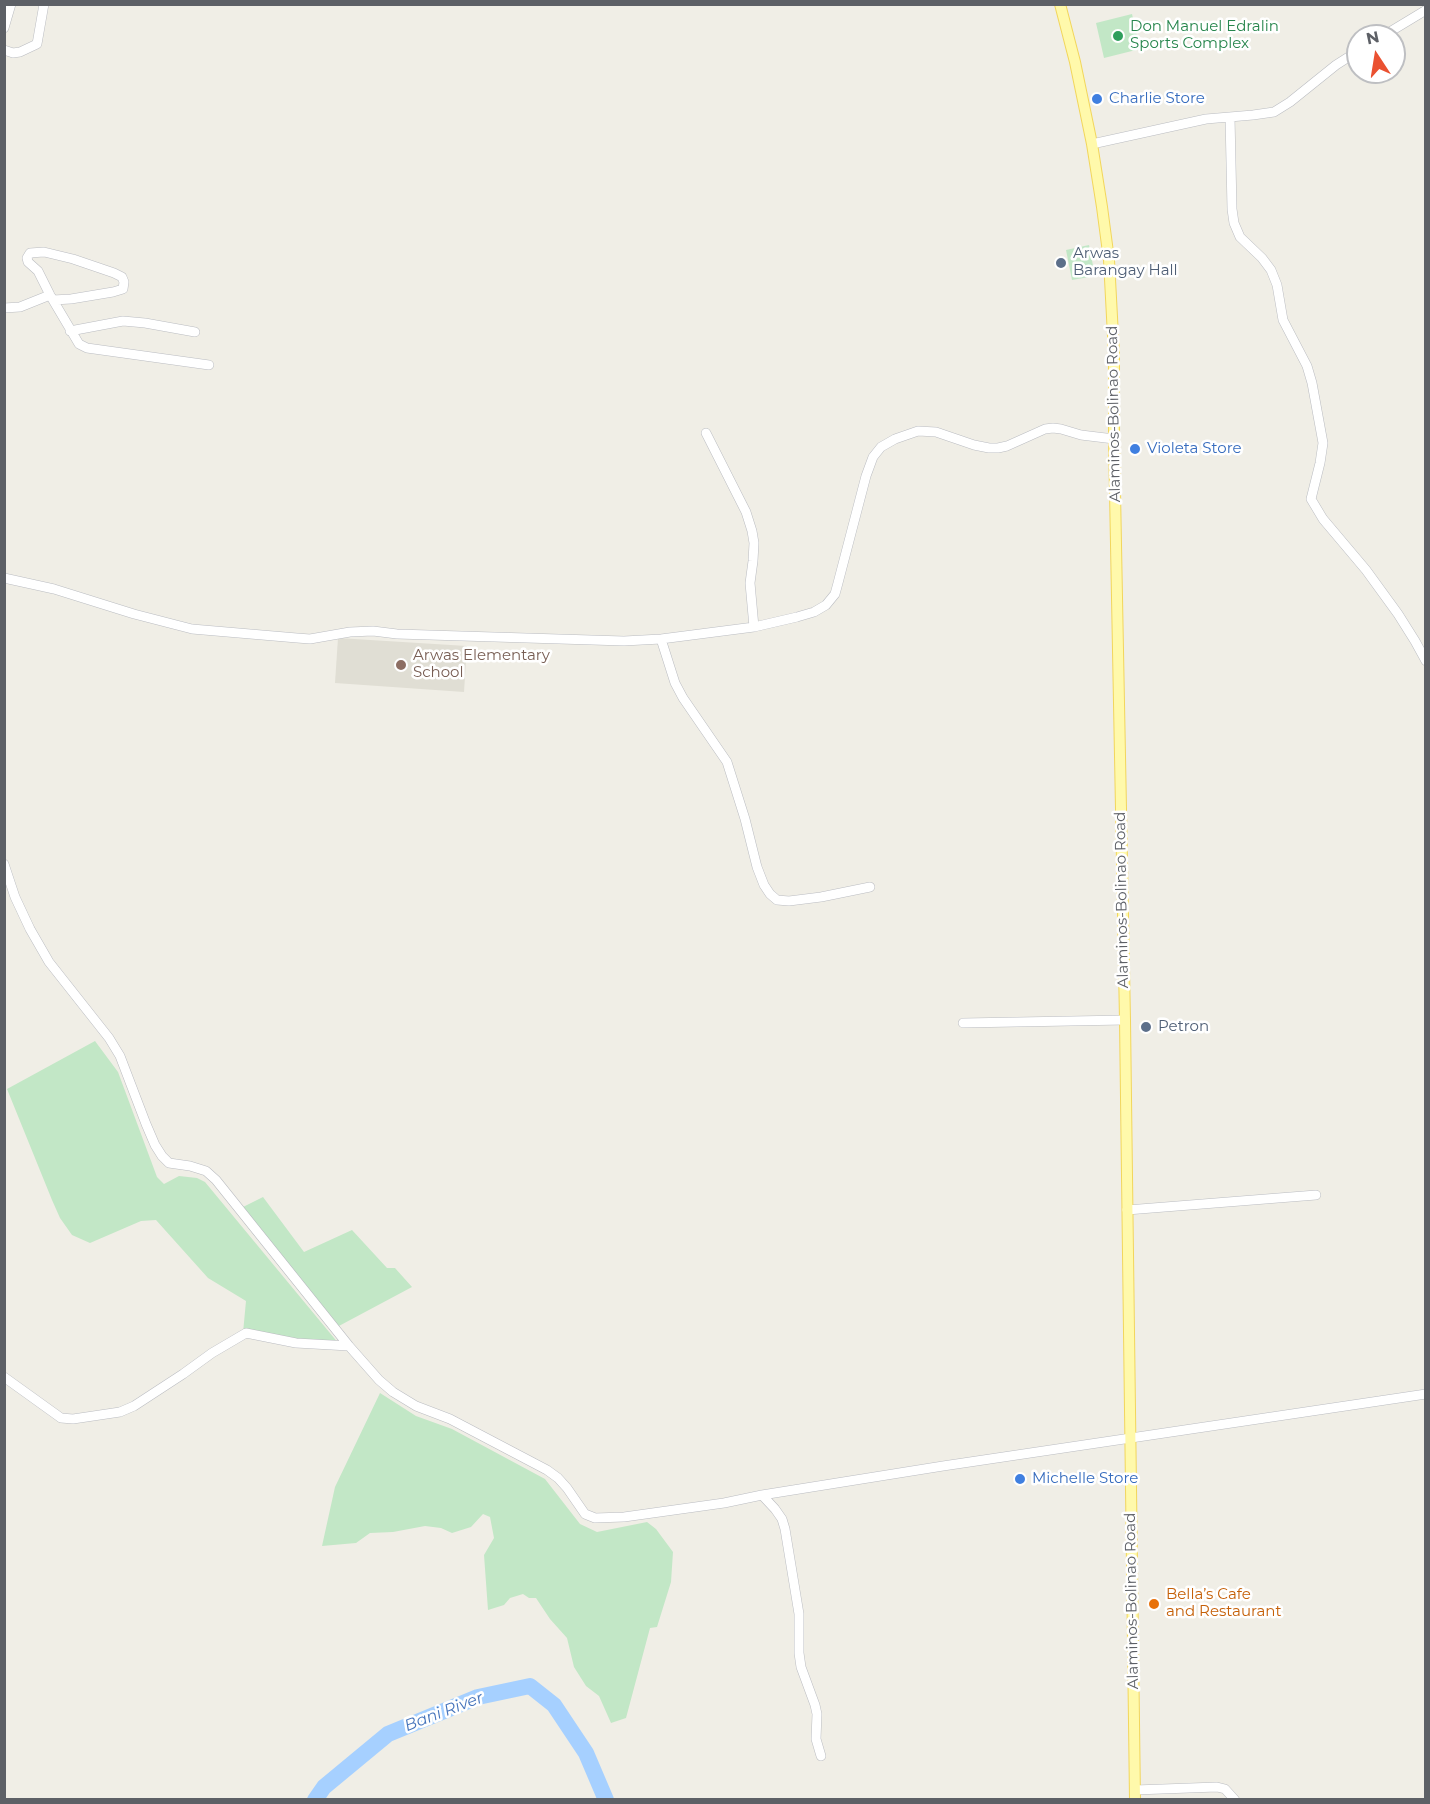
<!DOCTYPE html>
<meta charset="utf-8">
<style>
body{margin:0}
#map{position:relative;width:1430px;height:1804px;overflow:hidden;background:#f0eee6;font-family:Montserrat,sans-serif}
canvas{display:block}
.frame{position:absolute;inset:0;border:6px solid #5d6066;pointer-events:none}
.north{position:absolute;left:1346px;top:24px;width:60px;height:60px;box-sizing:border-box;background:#fff;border:2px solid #bebfc2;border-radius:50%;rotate:348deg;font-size:16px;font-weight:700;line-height:24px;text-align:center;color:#5d6066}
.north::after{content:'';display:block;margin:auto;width:21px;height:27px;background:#ea5131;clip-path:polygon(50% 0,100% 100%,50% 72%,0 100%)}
</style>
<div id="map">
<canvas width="1430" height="1804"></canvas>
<div class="frame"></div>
<div class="north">N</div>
</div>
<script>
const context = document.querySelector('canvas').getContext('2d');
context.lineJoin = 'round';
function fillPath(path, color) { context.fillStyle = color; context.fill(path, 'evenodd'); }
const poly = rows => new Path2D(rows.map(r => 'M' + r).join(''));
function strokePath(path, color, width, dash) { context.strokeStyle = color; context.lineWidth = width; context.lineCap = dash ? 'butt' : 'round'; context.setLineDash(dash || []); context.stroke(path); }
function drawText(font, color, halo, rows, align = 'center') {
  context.font = font + ' Montserrat,sans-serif'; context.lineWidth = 5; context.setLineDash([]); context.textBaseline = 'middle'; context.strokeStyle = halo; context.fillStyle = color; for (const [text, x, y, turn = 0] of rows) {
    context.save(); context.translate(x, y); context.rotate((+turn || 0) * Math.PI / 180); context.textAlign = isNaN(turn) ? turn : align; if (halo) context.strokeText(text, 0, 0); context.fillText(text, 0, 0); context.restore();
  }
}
const education = poly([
 [338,638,467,646,464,692,335,683]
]);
const green = poly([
 [1132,14,1140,49,1104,58,1096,23],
 [1089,245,1095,276,1072,280,1066,250],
 [95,1041,118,1072,157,1177,164,1184,179,1176,197,1178,205,1182,339,1344,243,1333,246,1301,208,1278,156,1220,141,1221,90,1243,72,1235,60,1218,52,1200,7,1089],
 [263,1197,304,1252,352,1230,387,1268,395,1268,412,1287,337,1327,239,1209],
 [380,1393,416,1416,452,1429,545,1479,580,1524,597,1532,647,1522,656,1529,673,1552,671,1582,657,1627,650,1628,626,1718,611,1723,599,1696,586,1686,574,1667,567,1638,550,1619,536,1598,529,1598,523,1594,510,1598,504,1605,488,1610,484,1555,494,1538,490,1517,483,1514,471,1527,452,1533,441,1528,425,1526,393,1532,370,1533,356,1543,322,1546,335,1487]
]);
const river = poly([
 [315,1800,324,1787,388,1734,478,1697,530,1686,554,1705,586,1753,606,1800]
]);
const minor = poly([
 [4,28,11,4],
 [1383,36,1426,10],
 [4,50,13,53,20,52,37,44,44,4],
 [1230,117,1232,209,1234,223,1240,237,1262,258,1271,270,1277,285,1283,320,1307,366,1312,383,1323,443,1320,463,1311,499,1323,519,1366,570,1398,614,1415,641,1426,661],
 [1092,144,1206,119,1253,115,1274,112,1290,102,1336,65,1358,51],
 [53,300,71,299,113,292,123,289,124,282,122,277,114,273,73,259,44,252,30,253,27,258,28,262,38,271,50,295,79,344,87,348,209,365],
 [4,308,20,307,50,295],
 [70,331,123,321,145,323,195,332],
 [706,433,746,512,752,531,754,543,753,561,750,583,754,627],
 [4,578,54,589,134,614,192,629,297,638,310,639,350,632,373,631,397,634,624,641,661,639,754,627,797,617,814,612,826,605,835,594,838,583,866,476,873,457,881,447,895,439,918,431,936,432,974,445,989,448,998,448,1007,446,1045,429,1053,428,1061,429,1081,435,1114,439],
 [661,639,675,683,683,698,727,762,745,819,757,867,764,885,770,894,777,900,789,901,821,897,870,887],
 [4,864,15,897,30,929,49,962,109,1038,120,1056,146,1124,155,1145,162,1156,169,1163,190,1166,206,1171,216,1180,349,1346,379,1380,393,1392,416,1406,450,1419,547,1470,558,1478,567,1488,585,1514,595,1518,624,1517,724,1503,762,1495,943,1466,1426,1394],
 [963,1023,1125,1020],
 [1127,1210,1316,1195],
 [4,1377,61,1418,73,1419,120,1412,134,1406,183,1374,212,1353,246,1333,296,1343,349,1346],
 [762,1495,775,1509,782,1519,785,1529,799,1614,799,1653,801,1667,815,1705,817,1714,816,1739,821,1756],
 [1135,1790,1217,1787,1225,1789,1235,1800]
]);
const major = poly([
 [1060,4,1075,62,1092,144,1102,207,1109,260,1114,355,1114,439,1125,1020,1135,1800]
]);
const markers = [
 [1118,36,6,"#2e9e5b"],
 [1097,99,6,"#3f7fe0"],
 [1061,263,6,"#5c6f8a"],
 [1135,449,6,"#3f7fe0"],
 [401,665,6,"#8d6e63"],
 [1146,1027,6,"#5c6f8a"],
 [1020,1479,6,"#3f7fe0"],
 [1154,1604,6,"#e8710a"]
];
const leisureNames = [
 ["Don Manuel Edralin",1130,27],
 ["Sports Complex",1130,44]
];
const shopNames = [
 ["Charlie Store",1109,99],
 ["Violeta Store",1147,449],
 ["Michelle Store",1032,1479]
];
const serviceNames = [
 ["Arwas",1073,254],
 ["Barangay Hall",1073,271],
 ["Petron",1158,1027]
];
const streetNames = [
 ["Alaminos-Bolinao Road",1114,414,-91],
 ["Alaminos-Bolinao Road",1122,900,-91],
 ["Alaminos-Bolinao Road",1132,1601,-91]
];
const educationNames = [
 ["Arwas Elementary",413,656],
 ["School",413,673]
];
const foodNames = [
 ["Bella’s Cafe",1166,1595],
 ["and Restaurant",1166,1612]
];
const waterNames = [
 ["Bani River",444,1712,-21]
];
fillPath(education, '#e0ded4');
fillPath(green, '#c2e7c6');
strokePath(river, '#a6d0ff', 16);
strokePath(minor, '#babcc1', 10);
strokePath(major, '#f2d65c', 12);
strokePath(minor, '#fff', 9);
strokePath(major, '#fff9ab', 10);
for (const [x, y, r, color] of markers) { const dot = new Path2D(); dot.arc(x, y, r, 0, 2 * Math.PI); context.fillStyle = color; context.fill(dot); strokePath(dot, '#fff', 2); }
drawText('15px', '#27864d', '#fff', leisureNames, 'left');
drawText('15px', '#366cbe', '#fff', shopNames, 'left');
drawText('15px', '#4e5e75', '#fff', serviceNames, 'left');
drawText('15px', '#5d6066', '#fff', streetNames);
drawText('15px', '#785e54', '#fff', educationNames, 'left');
drawText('15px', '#c56008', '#fff', foodNames, 'left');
drawText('italic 16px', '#4473bb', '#fff', waterNames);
</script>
